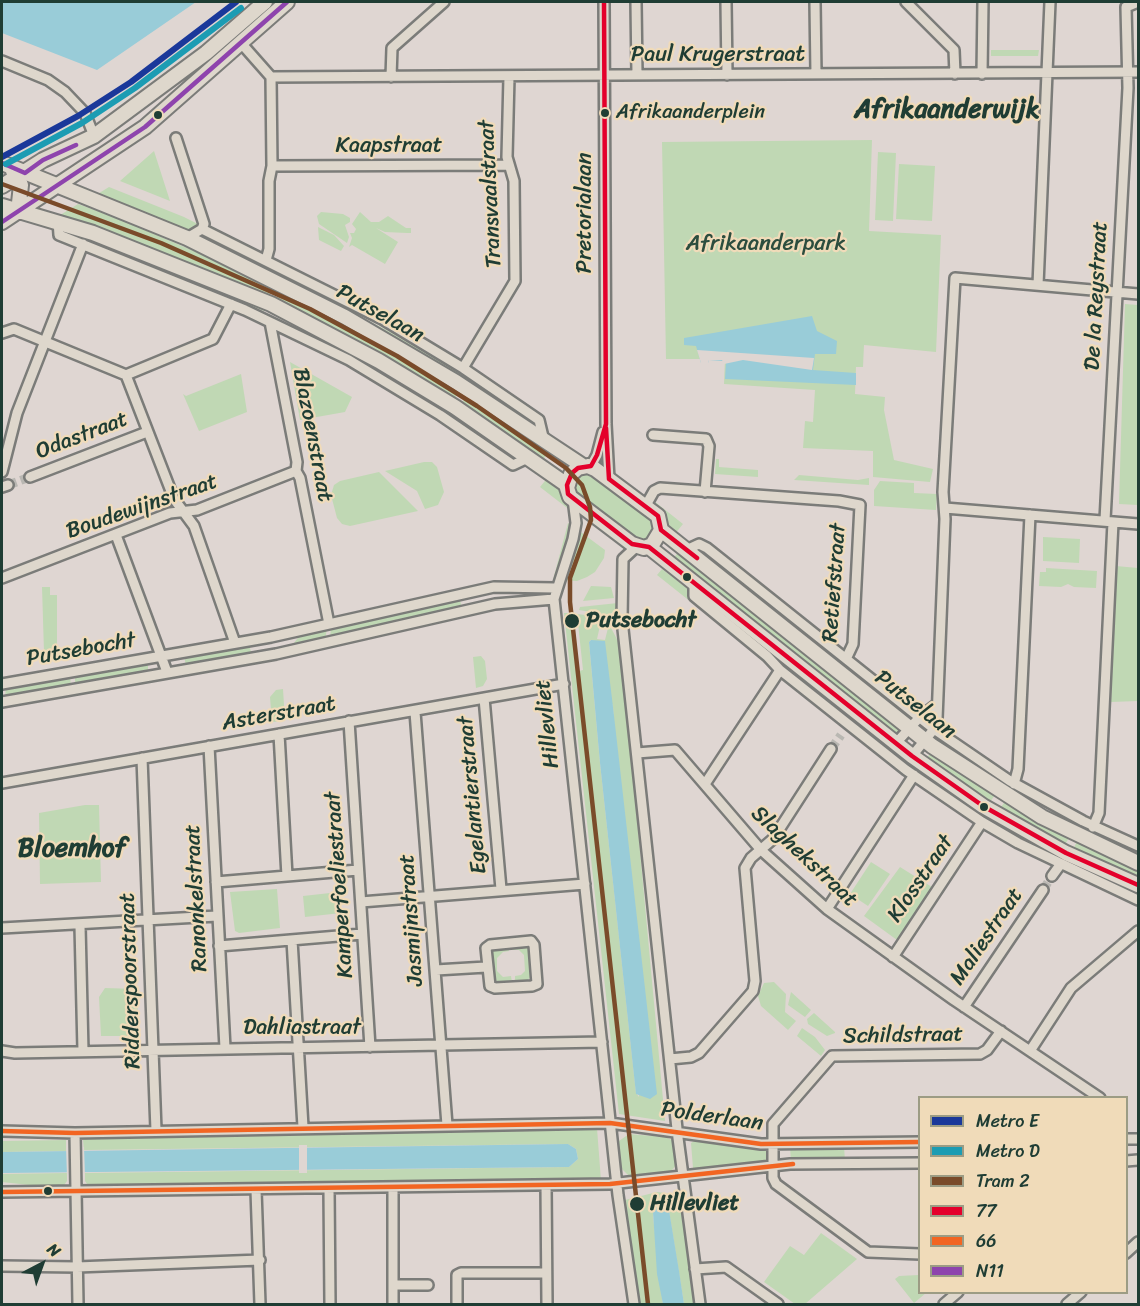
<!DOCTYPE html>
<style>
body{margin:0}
#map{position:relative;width:1140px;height:1306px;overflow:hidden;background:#dfd6d2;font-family:Sriracha,sans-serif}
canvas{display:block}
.frame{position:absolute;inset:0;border:3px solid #1f3d34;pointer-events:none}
.legend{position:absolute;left:918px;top:1096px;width:210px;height:198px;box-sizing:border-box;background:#f0dbb9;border:2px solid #9c9c84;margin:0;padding:8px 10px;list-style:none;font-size:18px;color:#1f3d34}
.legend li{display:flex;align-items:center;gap:12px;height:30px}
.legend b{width:30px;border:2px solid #9c9c84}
.north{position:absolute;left:12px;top:1234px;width:60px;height:60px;-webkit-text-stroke:4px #f0dbb9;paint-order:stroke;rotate:41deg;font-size:16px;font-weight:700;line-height:24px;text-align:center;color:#1f3d34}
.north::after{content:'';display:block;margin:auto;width:21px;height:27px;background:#1f3d34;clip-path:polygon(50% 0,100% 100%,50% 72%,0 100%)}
</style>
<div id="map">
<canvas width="1140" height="1306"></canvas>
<div class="frame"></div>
<ul class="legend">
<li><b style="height:8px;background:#1a389a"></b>Metro E</li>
<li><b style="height:8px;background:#1c9cb3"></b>Metro D</li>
<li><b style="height:8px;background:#7a4b2a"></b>Tram 2</li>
<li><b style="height:8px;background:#e4002b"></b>77</li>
<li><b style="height:8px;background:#f26522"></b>66</li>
<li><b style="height:8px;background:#8e44ad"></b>N11</li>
</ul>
<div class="north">N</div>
</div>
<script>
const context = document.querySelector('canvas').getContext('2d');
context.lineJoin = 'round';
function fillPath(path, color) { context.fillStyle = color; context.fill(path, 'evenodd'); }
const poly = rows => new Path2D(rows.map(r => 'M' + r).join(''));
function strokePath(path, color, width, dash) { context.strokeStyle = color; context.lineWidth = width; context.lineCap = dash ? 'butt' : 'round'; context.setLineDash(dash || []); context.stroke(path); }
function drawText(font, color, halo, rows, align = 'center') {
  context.font = font + ' Sriracha,sans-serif'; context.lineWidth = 4.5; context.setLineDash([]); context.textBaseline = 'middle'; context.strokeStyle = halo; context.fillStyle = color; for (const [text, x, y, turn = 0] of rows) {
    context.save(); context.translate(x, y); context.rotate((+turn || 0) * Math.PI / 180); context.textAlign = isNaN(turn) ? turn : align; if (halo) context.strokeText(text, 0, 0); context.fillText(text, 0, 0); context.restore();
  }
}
const green = poly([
 [991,50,1039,50,1038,56,991,56],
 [872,140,869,231,941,235,936,352,864,345,863,367,856,367,855,394,885,397,884,410,894,460,933,469,930,482,873,477,873,451,803,448,805,421,813,422,815,390,724,384,725,359,666,359,662,142],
 [154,151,170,201,120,181],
 [878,152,896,153,893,221,875,220],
 [899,164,935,166,932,221,896,219],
 [109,187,184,217,198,224,187,230,96,195],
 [78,204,114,217,274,285,267,299,57,217],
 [321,212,343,214,350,218,350,222,345,225,349,237,347,243,319,224,317,216],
 [360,212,371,222,379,222,388,216,406,228,411,228,411,233,407,233,385,232,376,228,398,242,385,264,352,245,349,247,352,238,350,233,354,233,356,229,352,224],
 [318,227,334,235,344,246,341,251,319,240],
 [67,231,100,241,265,308,264,311],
 [288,278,390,332,468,378,466,382,285,283],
 [282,289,461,389,453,401,275,303],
 [1125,304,1138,305,1138,505,1119,504],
 [290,362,352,397,345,412,300,420],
 [241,374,247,412,199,431,183,394,186,396],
 [468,394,550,450,542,461,460,405],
 [716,459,719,459,719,467,758,470,758,477,715,474],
 [424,462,432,462,437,467,444,492,438,505,425,509,417,491,385,471],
 [379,472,418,511,350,526,342,524,337,518,331,495,334,485,340,481],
 [580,472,588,472,651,517,656,526,649,539,639,541,574,493,572,485],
 [799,475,858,480,869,478,869,485,794,480],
 [549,476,561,485,571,511,540,487],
 [880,481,914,483,914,493,937,494,936,510,874,506,874,490],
 [654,501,683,524,674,535,652,507],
 [568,523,573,526,569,545,553,580],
 [578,530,605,550,604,558,595,572,587,577,577,581,561,580],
 [1043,537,1080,539,1079,563,1043,561],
 [680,550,905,729,895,740,672,560],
 [1116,566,1138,568,1138,701,1111,702],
 [1046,568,1097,571,1096,588,1074,587,1068,584,1061,587,1039,586,1040,572,1046,572],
 [662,569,684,586,689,585,689,596,696,606,657,575],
 [591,586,611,587,614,598,583,601],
 [42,587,50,587,50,595,57,595,57,652,44,652],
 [460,600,462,609,330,639,331,627],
 [618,603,618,608,609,615,579,610,580,607],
 [564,613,573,613,579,671,583,670,577,614,602,617,597,639,605,640,609,624,621,647,665,1121,619,1114],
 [591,640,613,707,639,1097,636,1093,600,763,589,642],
 [327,628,325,640,291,647,300,635],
 [249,644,252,656,186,666,184,656],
 [481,656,485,661,487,679,483,686,476,688,473,657],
 [146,662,148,663,148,674,75,684,75,675],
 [791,668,909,761,907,763,789,670],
 [70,676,71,687,5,697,6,687],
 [283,689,285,721,272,722,270,697,276,690],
 [932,751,995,795,987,806,924,762],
 [1006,800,1070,836,1063,848,999,810],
 [85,805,99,805,101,882,40,884,39,813],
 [1078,839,1138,866,1138,882,1072,852],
 [871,862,890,874,868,906,850,894],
 [900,867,932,887,897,940,864,916],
 [277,889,280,928,239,933,235,931,230,892],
 [339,892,341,913,305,917,303,896],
 [512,945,524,945,530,949,532,975,527,981,515,981,515,976,521,975,525,971,524,955,519,950,512,950],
 [508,946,509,951,503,952,497,958,497,971,503,977,511,976,512,982,498,982,491,976,489,953,494,947],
 [774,982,786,994,785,1012,796,1021,788,1030,761,1006,758,996,764,983],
 [105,988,136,989,140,1036,101,1036,99,997],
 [791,992,811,1010,805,1017,788,1005],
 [814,1013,835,1032,835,1033,827,1036,808,1024,807,1019],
 [802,1028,815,1037,825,1050,821,1056,797,1036],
 [597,1128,601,1181,89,1187,85,1181,85,1173,569,1167,578,1159,576,1149,568,1144,84,1150,83,1140,91,1135],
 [629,1134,665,1137,672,1140,675,1144,676,1165,670,1173,630,1177,622,1169,617,1152,619,1141],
 [66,1140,66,1151,2,1152,2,1141],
 [696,1140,763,1149,770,1154,770,1160,768,1163,698,1171,693,1168,691,1143],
 [790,1146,844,1146,845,1161,791,1162],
 [67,1173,67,1181,62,1188,33,1188,29,1185,2,1182,2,1174],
 [657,1192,679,1195,694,1304,684,1304,668,1205,654,1209,653,1216,663,1304,640,1304,625,1200],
 [821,1233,857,1259,805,1304,795,1304,764,1282,790,1246,804,1255],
 [919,1275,920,1292,926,1293,914,1303,895,1279,899,1276]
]);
const water = poly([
 [2,2,196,2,97,70,2,33],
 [812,316,817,331,837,341,836,354,815,354,813,370,856,373,856,385,725,379,726,363,723,361,709,360,708,363,701,363,696,346,684,345,684,338],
 [591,640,605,641,613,707,657,1094,650,1099,636,1094,600,763,589,642],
 [568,1144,576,1149,578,1159,569,1167,2,1173,2,1152],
 [668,1204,679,1271,684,1304,663,1304,657,1274,653,1212,657,1206]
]);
const pier = poly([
 [697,350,814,358,812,370,743,360,724,364,722,360,709,360,708,363,701,363],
 [299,1145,307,1145,307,1173,299,1173],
 [84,1147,85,1176,67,1176,66,1148]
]);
const streetTunnel = poly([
 [8,485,30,477],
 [831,749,841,735],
 [1043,890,1052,876]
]);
const street = poly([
 [604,2,606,424,609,479],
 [636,2,637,75],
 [726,2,727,75],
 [815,2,816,74],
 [906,2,954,50,955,74],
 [241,43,271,77,1138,72],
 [2,61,48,80,65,92,85,113,94,136],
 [982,74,983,2],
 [391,77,392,48,444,2],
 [176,138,204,224,202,229,187,238],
 [272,166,507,165],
 [58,221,59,235,245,310,349,360,440,415,513,465,530,457],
 [202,229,382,319,463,368,539,420,544,441],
 [266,260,269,249,269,181,272,166,271,77],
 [1038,285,1050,2],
 [270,322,297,462,296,471,300,478,329,624],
 [2,333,14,329,126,375,213,339,231,304],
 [463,368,515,281,514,181,507,157,509,77],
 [126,375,174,499,194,526,235,643],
 [653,435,706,439,709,446,705,492],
 [591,466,597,455,603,432],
 [2,472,17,413,83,244],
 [30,477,147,432],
 [2,487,8,485],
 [573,499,576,523,573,539,554,599,618,1195,634,1304],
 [645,507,654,491,660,488,839,501,860,505,853,644,846,659],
 [945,508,1138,524],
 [1105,520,1128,88,1126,7,1138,2],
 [116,535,167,672],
 [637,546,623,559,622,620,678,1138,700,1304],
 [686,550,699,544,707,548,934,729,1010,781,1083,821,1138,846],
 [2,578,170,513,197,510,296,471],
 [694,583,694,596,767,656,780,670,906,770,982,822,1018,843,1138,900],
 [2,684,271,637,494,587,555,588],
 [484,698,501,889],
 [2,702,276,654,495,604,554,599],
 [415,712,447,1125],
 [349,721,370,1047],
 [279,734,287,876],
 [896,743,919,718,937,704],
 [209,746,225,1048],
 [637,753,675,750,761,850,827,909,954,1000,1100,1098],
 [912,756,934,729,937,719,945,519,943,492,955,278,1138,294],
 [142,758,156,1130],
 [2,783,564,684],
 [705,784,780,670],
 [1014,784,1018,769,1030,515],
 [1093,827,1099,813,1113,522],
 [1052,876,1060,865],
 [216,882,358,870],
 [361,902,585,884],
 [827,909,914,775],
 [80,926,83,1051],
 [2,928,217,916],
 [292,940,303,1127],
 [531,941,534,945,537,984,532,986,495,988,490,986,486,948,490,945,531,941],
 [219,946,362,934],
 [893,957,982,822],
 [436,970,486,967],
 [964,1007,1043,890],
 [2,1051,15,1053,602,1042],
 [1030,1051,1071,988,1138,931],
 [670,1059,691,1057,699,1053,753,991,755,981,745,868,751,858,773,839,831,749],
 [2,1131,75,1133,610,1123,761,1144,920,1142],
 [75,1133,78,1304],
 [1126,1139,1138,1139],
 [1126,1161,1138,1160],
 [546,1185,547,1304],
 [393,1187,393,1304],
 [329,1189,330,1304],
 [256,1190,260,1304],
 [2,1192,610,1184,790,1164,920,1163],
 [1126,1253,1138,1242],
 [920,1254,868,1252,776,1184,773,1178,773,1124,832,1056,980,1054,987,1050,1001,1031],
 [2,1266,77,1267,260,1260],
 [695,1269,726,1267,778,1304],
 [393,1285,428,1285],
 [457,1304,457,1275,461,1273,546,1273],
 [944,1304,958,1292],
 [1067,1304,1081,1292]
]);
const secondary = poly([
 [2,163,187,238,345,317,456,382,583,466],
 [13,171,21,185,18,212],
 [2,186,43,160,94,136,206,53,265,2],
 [2,206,93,233,271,304,379,361,455,407,567,485],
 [2,222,145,127,287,2],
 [588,466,595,469,658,516,661,530,652,545,644,548,632,544,570,497,567,488,571,474,578,468,588,466],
 [661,530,932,746,1042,817,1138,863],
 [649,547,912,756,983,806,1066,853,1138,885]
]);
const bus1 = poly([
 [604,2,606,424,597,455,591,466,578,468,572,473,567,485,568,494,632,544,649,547,912,756,983,806,1066,853,1138,885],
 [606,428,609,479,658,516,661,530,697,558]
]);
const bus2 = poly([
 [2,1131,75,1133,610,1123,761,1144,920,1142],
 [2,1192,610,1184,793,1164]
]);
const bus3 = poly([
 [2,163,25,173,43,160,76,145],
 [2,222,145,127,287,2]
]);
const tram1 = poly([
 [2,184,161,243,310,309,397,356,477,406,566,468,582,485,590,507,591,520,570,578,570,602,648,1304]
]);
const metro1 = poly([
 [2,157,78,116,131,82,236,2]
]);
const metro2 = poly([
 [6,164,82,123,135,88,241,8]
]);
const markers = [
 [605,113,5,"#1f3d34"],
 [158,115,5,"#1f3d34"],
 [687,577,5,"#1f3d34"],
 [572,621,8,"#1f3d34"],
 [984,807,5,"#1f3d34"],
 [48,1191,5,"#1f3d34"],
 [637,1204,8,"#1f3d34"]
];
const busNames = [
 ["Afrikaanderplein",616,113]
];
const streetNames = [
 ["Paul Krugerstraat",718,55],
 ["Kaapstraat",389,146],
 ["Transvaalstraat",491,194,-93],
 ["Pretorialaan",585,213,-90],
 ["De la Reystraat",1097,296,-87],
 ["Putselaan",380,314,29],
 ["Blazoenstraat",312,435,79],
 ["Odastraat",82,436,-21],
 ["Boudewijnstraat",142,507,-19],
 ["Retiefstraat",835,583,-86],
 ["Putsebocht",81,650,-10],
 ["Putselaan",915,705,38],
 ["Asterstraat",279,714,-10],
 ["Hillevliet",548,724,-96],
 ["Egelantierstraat",473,795,-95],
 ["Slaghekstraat",804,857,43],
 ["Klosstraat",921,879,-56],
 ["Kamperfoeliestraat",340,885,-94],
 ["Ranonkelstraat",197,898,-93],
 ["Jasmijnstraat",412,920,-94],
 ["Maliestraat",987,937,-56],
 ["Ridderspoorstraat",131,981,-92],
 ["Dahliastraat",302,1028],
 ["Schildstraat",903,1036,-1],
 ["Polderlaan",712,1117,8]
];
const parkNames = [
 ["Afrikaanderpark",766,244]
];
const stopNames = [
 ["Putsebocht",586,621],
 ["Hillevliet",650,1204]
];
const quarterNames = [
 ["Afrikaanderwijk",947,110],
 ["Bloemhof",72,849]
];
fillPath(green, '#c0d8b4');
fillPath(water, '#99ccd8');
fillPath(pier, '#dfd6d2');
strokePath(streetTunnel, '#b9b7b2', 9, [9, 4.5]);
strokePath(street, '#7b7c79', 14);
strokePath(secondary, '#7b7c79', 18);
strokePath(street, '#ded7cc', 9);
strokePath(secondary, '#ded7cc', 14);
strokePath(bus1, '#e4002b', 4.5);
strokePath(bus2, '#f26522', 4.5);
strokePath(bus3, '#8e44ad', 4.5);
strokePath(tram1, '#7a4b2a', 4.5);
strokePath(metro1, '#1a389a', 6);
strokePath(metro2, '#1c9cb3', 6);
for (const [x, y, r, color] of markers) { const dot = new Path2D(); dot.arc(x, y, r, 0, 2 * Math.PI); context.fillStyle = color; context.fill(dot); strokePath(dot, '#f0dbb9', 2); }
drawText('20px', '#1f3d34', '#f0dbb9', busNames, 'left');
drawText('22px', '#1f3d34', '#f0dbb9', streetNames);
drawText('22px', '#2c4d3e', '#f0dbb9', parkNames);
drawText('bold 22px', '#1f3d34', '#f0dbb9', stopNames, 'left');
drawText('bold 26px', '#1f3d34', '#f0dbb9', quarterNames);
</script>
